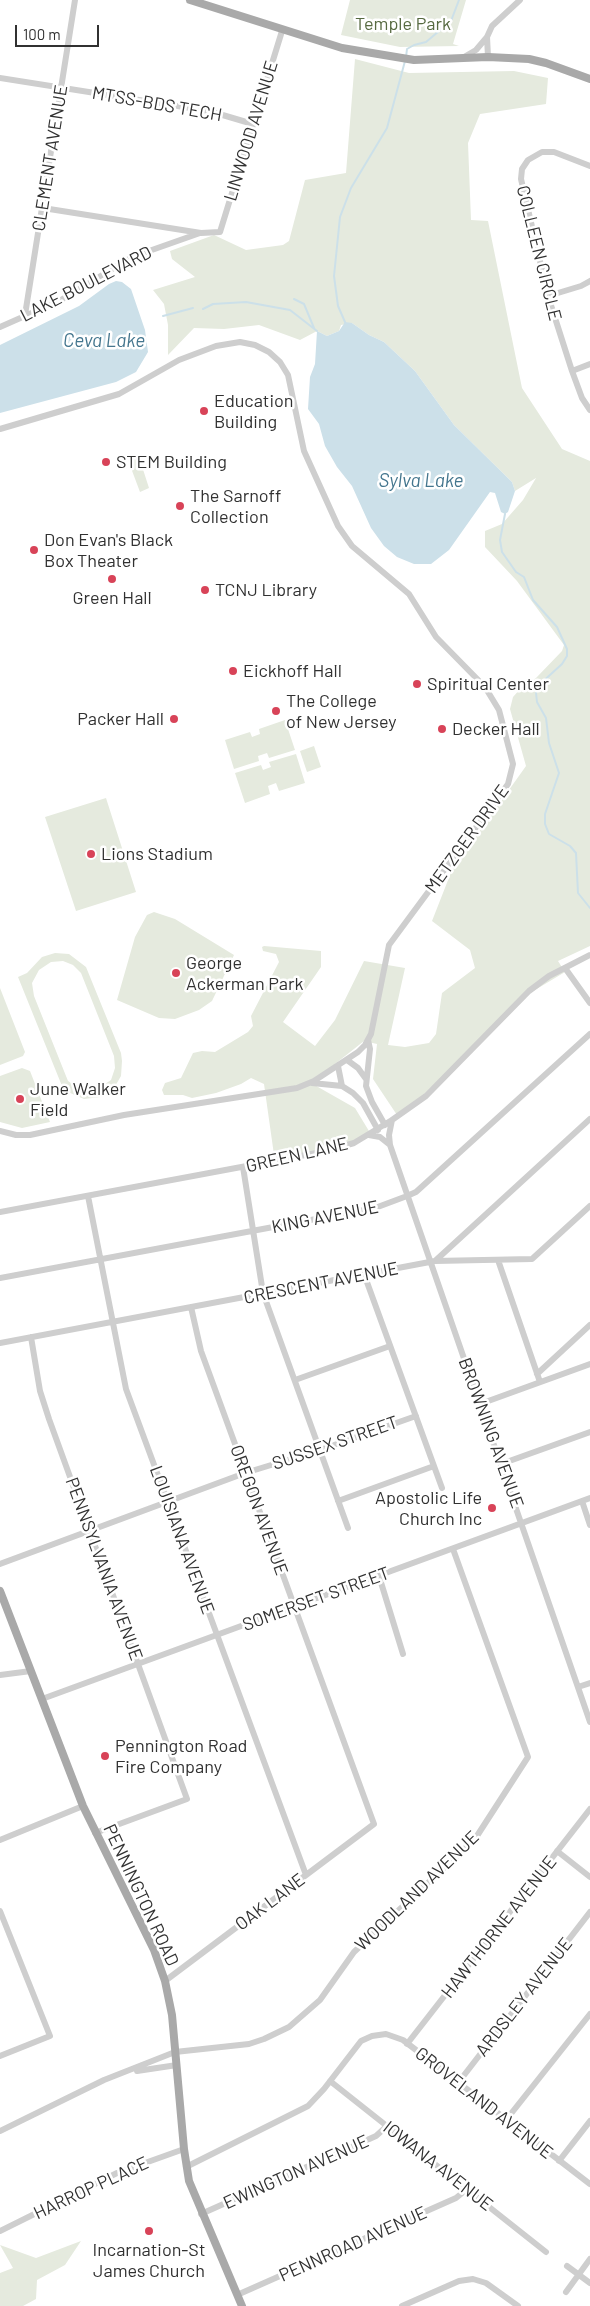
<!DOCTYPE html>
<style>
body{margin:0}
#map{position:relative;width:590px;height:2306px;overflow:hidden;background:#fff;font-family:Barlow,sans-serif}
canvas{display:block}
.scale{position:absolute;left:15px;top:25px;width:84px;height:22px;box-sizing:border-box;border:2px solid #313131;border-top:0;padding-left:6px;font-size:15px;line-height:18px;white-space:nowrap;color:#313131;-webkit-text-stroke:4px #fff;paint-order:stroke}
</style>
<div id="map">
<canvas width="590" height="2306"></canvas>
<div class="scale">100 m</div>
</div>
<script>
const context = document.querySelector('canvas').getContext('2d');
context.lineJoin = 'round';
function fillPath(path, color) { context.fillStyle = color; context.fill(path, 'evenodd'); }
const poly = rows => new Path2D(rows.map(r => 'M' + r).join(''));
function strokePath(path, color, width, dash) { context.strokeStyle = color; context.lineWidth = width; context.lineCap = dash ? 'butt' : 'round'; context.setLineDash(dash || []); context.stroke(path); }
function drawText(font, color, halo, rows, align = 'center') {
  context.font = font + ' Barlow,sans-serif'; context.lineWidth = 5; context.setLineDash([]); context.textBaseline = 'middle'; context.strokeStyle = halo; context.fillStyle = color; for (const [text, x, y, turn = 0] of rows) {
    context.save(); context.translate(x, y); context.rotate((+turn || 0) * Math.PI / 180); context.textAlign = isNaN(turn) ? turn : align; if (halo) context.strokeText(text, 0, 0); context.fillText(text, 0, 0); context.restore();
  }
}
const green = poly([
 [350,0,466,0,453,44,459,46,400,47,341,35],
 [355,59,409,73,514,71,548,78,546,104,480,114,468,143,471,220,488,221,522,388,562,449,590,461,590,946,558,961,565,972,530,993,399,1118,373,1079,377,1044,364,1041,311,1083,355,1108,372,1136,275,1162,264,1084,251,1078,241,1084,216,1093,192,1098,183,1095,164,1095,162,1090,165,1083,181,1078,193,1053,202,1051,215,1052,248,1032,253,1026,251,1016,279,962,276,954,263,951,262,947,264,946,321,951,321,967,283,1022,315,1046,335,1020,364,961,405,968,388,1045,405,1047,429,1043,436,1034,442,993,475,968,470,950,432,921,452,870,526,766,510,709,513,697,521,688,536,678,562,651,564,645,517,581,485,547,485,531,502,524,523,500,536,478,515,491,512,482,454,425,415,371,384,342,369,335,352,323,341,325,339,331,327,336,317,331,300,340,259,325,224,329,194,328,168,355,168,325,164,304,153,290,195,277,172,259,170,251,214,235,246,250,283,245,289,241,305,180,346,173],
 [139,457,149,488,140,492,128,460],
 [285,720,295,750,269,758,267,753,258,756,259,761,234,769,225,740,250,732,252,737,260,734,259,729],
 [314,746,321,767,307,772,300,751],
 [296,754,305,783,279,791,276,783,268,786,270,794,245,803,235,773,261,765,263,770,271,767,269,762],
 [106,798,136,892,76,911,45,817],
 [154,912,175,919,234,955,212,1001,199,1010,175,1019,159,1018,117,1000,135,937,147,915],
 [55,953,69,954,86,967,121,1053,122,1061,121,1076,114,1088,101,1097,84,1099,68,1092,62,1086,18,977,27,973,42,957],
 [63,961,73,965,81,973,114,1056,115,1068,111,1080,96,1090,81,1090,68,1081,34,996,32,983,39,970,51,962],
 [0,988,25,1052,23,1056,0,1065],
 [22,1068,30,1071,50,1122,22,1128,0,1122,0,1076],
 [81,2241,65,2265,37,2280,36,2299,23,2306,0,2306,0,2273,13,2268,0,2245,36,2258]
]);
const water = poly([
 [116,281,122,282,131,289,145,330,148,352,136,372,116,382,0,413,0,345,79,306,109,284],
 [345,322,352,323,369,335,384,342,415,371,454,425,512,482,515,491,508,512,505,514,501,512,495,493,490,492,449,550,431,564,414,564,397,557,384,546,371,528,352,486,337,467,325,446,319,424,308,409,310,377,315,364,317,331,327,336,339,331]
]);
const stream = poly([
 [406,57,407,49,414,45,426,42,451,21,459,0],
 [294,299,304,304,314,328],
 [203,309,213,304,246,302,290,310,317,331],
 [163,316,193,308],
 [345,322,338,306,334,276,340,217,351,188,387,128,405,61],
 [505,514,500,540,502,552,516,572,524,577,533,600,557,627,567,649,567,656,562,664,539,685,536,693,537,702,546,718,549,743,559,773,545,814,545,824,549,834,570,846,576,853,578,893,590,908]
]);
const minor = poly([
 [487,37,488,57],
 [464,57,476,50,487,37,492,26,520,0],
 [0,78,209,111,253,124],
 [590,166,554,152,542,152,528,160,522,169,521,179,548,296,572,371,582,398,590,410],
 [43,208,201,233,220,232,282,31],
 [548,296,581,286,590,281],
 [25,315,75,0],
 [0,327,61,300,132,257,200,233],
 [572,371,590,364],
 [0,429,119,394,179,360,216,346,240,342,255,345,269,352,280,362,288,375,304,451,338,526,352,546,409,594,436,637,485,687,499,710,513,764,508,784,389,945,371,1034,365,1045,358,1052,314,1081,297,1088,124,1115,30,1135,16,1135,0,1131],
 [565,968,590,1003],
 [368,1040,370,1049,366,1086,372,1102,385,1125],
 [347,1060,358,1068,366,1079],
 [338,1066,342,1086],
 [312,1083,342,1086,353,1093,363,1103,378,1130],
 [392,1120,389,1135,390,1145,590,1722],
 [369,1135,380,1137,390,1145],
 [243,1167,263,1293,348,1528],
 [88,1196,126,1389,306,1875],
 [0,1212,327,1151,354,1143,392,1120,426,1096,529,991,549,976,590,955],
 [498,1260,540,1382],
 [435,1261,532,1259,590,1206],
 [364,1274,442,1488],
 [0,1278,375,1208,407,1196,416,1192,590,1034],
 [31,1337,40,1391,49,1419,187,1799,95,1833],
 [0,1343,435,1261,590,1119],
 [537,1374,590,1325],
 [295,1380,390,1346],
 [480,1404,590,1364],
 [501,1464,590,1432],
 [338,1501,434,1466],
 [582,1501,590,1525],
 [0,1564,245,1473,320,1450,416,1416],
 [379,1576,403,1654],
 [0,1675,31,1671],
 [578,1687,590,1683],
 [42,1699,590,1498],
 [0,1840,83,1806],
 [557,1851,590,1877],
 [0,1911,50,2036,0,2056],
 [165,1981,374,1824,201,1351,191,1307],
 [407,2044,590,1809],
 [137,2071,177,2065],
 [330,2081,546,2252],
 [458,2083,590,1912],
 [506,2120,590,2014],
 [0,2131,104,2080,175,2052,249,2044,264,2039,289,2027,320,2000,354,1952,475,1839,528,1757,453,1549],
 [559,2161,590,2121],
 [186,2167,308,2106,324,2089,361,2041,372,2036,386,2034,403,2040,590,2184],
 [201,2214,376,2136,387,2126],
 [0,2231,117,2173,184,2149],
 [567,2266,590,2283],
 [566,2292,590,2259],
 [237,2295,456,2198,467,2189],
 [402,2306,459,2281,473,2279,486,2283,518,2306]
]);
const major = poly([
 [190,0,342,48,414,60,488,57,529,59,546,63,590,79],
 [0,1591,83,1806,154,1950,165,1981,172,2015,184,2149,189,2181,242,2306]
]);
const markers = [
 [204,411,5,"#d84358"],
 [106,462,5,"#d84358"],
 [180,506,5,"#d84358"],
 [34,550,5,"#d84358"],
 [112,579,5,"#d84358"],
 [205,590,5,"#d84358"],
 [233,671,5,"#d84358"],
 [417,684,5,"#d84358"],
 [276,711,5,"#d84358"],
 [174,719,5,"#d84358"],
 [442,729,5,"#d84358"],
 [91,854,5,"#d84358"],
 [176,973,5,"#d84358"],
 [20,1099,5,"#d84358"],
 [492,1508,5,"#d84358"],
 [105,1756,5,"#d84358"],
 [149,2231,5,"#d84358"]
];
const parkNames = [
 ["Temple Park",403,24]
];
const streetNames = [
 ["MTSS-BDS TECH",157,104,10],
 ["LINWOOD AVENUE",251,131,-73],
 ["CLEMENT AVENUE",50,158,-81],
 ["COLLEEN CIRCLE",539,253,76],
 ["LAKE BOULEVARD",86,284,-27],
 ["METZGER DRIVE",467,839,-54],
 ["GREEN LANE",297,1155,-13],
 ["KING AVENUE",325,1217,-11],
 ["CRESCENT AVENUE",321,1283,-11],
 ["BROWNING AVENUE",491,1433,70],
 ["SUSSEX STREET",335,1443,-19],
 ["OREGON AVENUE",259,1510,70],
 ["LOUISIANA AVENUE",182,1540,70],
 ["PENNSYLVANIA AVENUE",104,1569,70],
 ["SOMERSET STREET",316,1599,-20],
 ["WOODLAND AVENUE",417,1891,-44],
 ["PENNINGTON ROAD",141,1895,65],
 ["OAK LANE",270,1902,-37],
 ["HAWTHORNE AVENUE",499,1927,-52],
 ["ARDSLEY AVENUE",524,1997,-52],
 ["GROVELAND AVENUE",484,2103,38],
 ["IOWANA AVENUE",438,2166,38],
 ["EWINGTON AVENUE",296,2172,-24],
 ["HARROP PLACE",91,2188,-25],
 ["PENNROAD AVENUE",353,2244,-24]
];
const poiNames = [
 ["Education",214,401],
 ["Building",214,422],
 ["STEM Building",116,462],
 ["The Sarnoff",190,496],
 ["Collection",190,517],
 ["Don Evan's Black",44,540],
 ["Box Theater",44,561],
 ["TCNJ Library",215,590],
 ["Green Hall",112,598,"center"],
 ["Eickhoff Hall",243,671],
 ["Spiritual Center",427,684],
 ["The College",286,701],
 ["of New Jersey",286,722],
 ["Packer Hall",164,719,"right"],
 ["Decker Hall",452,729],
 ["Lions Stadium",101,854],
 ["George",186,963],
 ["Ackerman Park",186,984],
 ["June Walker",30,1089],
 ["Field",30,1110],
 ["Apostolic Life",482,1498,"right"],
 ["Church Inc",482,1519,"right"],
 ["Pennington Road",115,1746],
 ["Fire Company",115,1767],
 ["Incarnation-St",149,2250,"center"],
 ["James Church",149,2271,"center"]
];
const waterNames = [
 ["Ceva Lake",104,341],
 ["Sylva Lake",421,481]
];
fillPath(green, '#e5eade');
fillPath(water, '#cce0e9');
strokePath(stream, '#cce0e9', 2);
strokePath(minor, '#cecece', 6);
strokePath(major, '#a9a9a9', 8);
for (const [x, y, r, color] of markers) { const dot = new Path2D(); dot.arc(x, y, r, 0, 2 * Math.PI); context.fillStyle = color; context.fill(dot); strokePath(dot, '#fff', 2); }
drawText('18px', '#576a41', '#fff', parkNames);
drawText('18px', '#313131', '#fff', streetNames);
drawText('18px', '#313131', '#fff', poiNames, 'left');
drawText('italic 19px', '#44768e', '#fff', waterNames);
</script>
